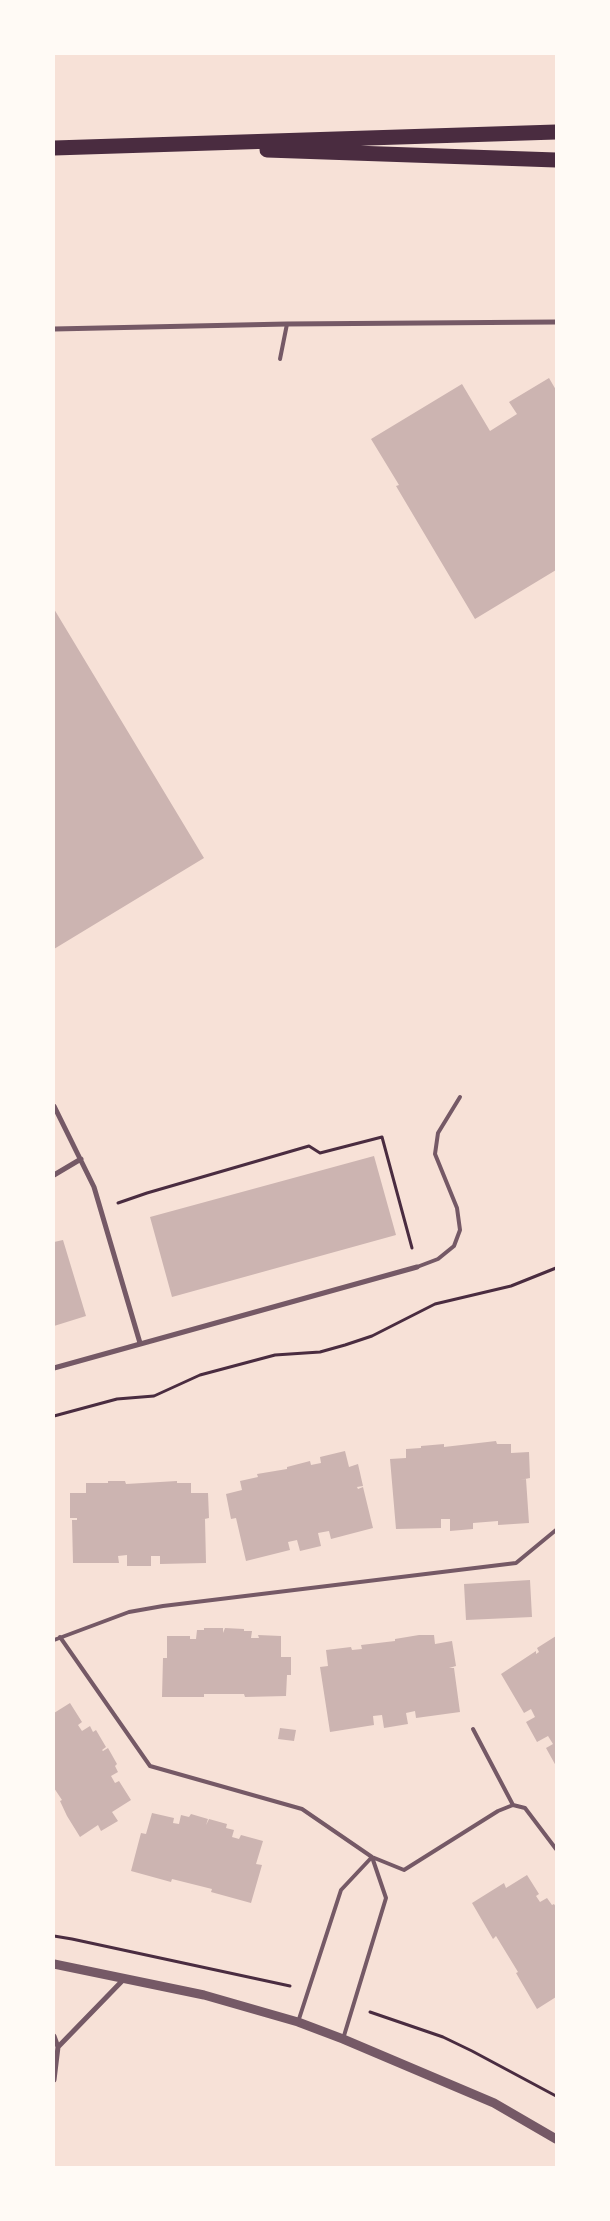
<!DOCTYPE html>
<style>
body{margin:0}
#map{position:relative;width:610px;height:2221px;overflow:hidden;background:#f7e1d7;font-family:"IBM Plex Sans",sans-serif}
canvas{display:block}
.frame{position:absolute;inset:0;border:55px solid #fffaf5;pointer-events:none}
</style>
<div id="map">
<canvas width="610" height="2221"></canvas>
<div class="frame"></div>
</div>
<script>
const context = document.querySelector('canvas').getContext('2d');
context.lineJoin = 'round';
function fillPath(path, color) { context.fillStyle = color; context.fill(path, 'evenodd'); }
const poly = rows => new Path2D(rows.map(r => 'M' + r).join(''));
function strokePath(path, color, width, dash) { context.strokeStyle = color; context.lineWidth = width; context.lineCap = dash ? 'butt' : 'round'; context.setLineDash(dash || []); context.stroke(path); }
const building = poly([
 [549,378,556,390,556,570,475,619,396,486,399,485,371,439,462,384,490,431,517,414,509,402],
 [54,609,204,858,54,949],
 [374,1156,396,1235,172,1297,150,1217],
 [63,1240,86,1316,54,1326,54,1242],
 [496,1441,497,1444,511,1444,511,1453,529,1452,530,1478,520,1480,526,1479,529,1523,498,1525,498,1521,473,1523,473,1529,450,1531,450,1519,441,1519,441,1528,396,1529,390,1459,406,1458,406,1449,421,1448,421,1446,444,1444,444,1447],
 [345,1451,349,1467,358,1464,363,1486,357,1487,358,1489,363,1487,373,1528,331,1539,329,1531,318,1533,321,1546,300,1551,297,1540,288,1542,290,1550,246,1561,236,1518,231,1519,226,1494,242,1490,240,1481,258,1477,257,1474,287,1469,287,1467,310,1461,311,1465,321,1463,320,1457],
 [108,1481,125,1481,126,1484,177,1481,177,1483,191,1483,191,1493,208,1493,209,1518,200,1520,205,1519,206,1563,160,1564,160,1556,151,1556,151,1566,127,1566,127,1555,118,1556,119,1563,73,1563,72,1520,77,1520,77,1518,70,1518,70,1493,86,1493,86,1483,108,1483],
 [530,1580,532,1617,466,1620,464,1584],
 [204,1628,223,1628,223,1633,225,1628,244,1629,244,1631,252,1631,251,1638,259,1638,258,1635,281,1636,281,1657,291,1657,291,1675,287,1675,286,1696,245,1697,244,1694,204,1694,204,1697,162,1697,163,1658,167,1658,167,1636,190,1636,190,1639,196,1639,197,1630,204,1630],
 [419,1635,434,1635,435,1644,452,1641,456,1666,449,1668,454,1668,460,1712,416,1718,415,1711,406,1713,408,1724,384,1728,382,1715,373,1716,374,1725,330,1732,320,1667,328,1666,326,1650,351,1647,352,1650,362,1649,361,1645,395,1641,395,1639],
 [556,1636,556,1766,546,1748,553,1744,548,1736,537,1742,526,1722,535,1717,531,1709,524,1713,501,1674,536,1651,536,1654,539,1652,537,1648],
 [70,1703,82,1722,78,1725,82,1731,90,1726,93,1732,96,1730,106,1747,102,1750,103,1751,108,1748,117,1764,115,1766,118,1772,111,1776,115,1783,119,1781,131,1800,112,1812,118,1821,101,1831,98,1825,80,1837,67,1816,60,1801,62,1800,54,1788,54,1713],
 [280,1728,296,1730,294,1741,278,1739],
 [152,1813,174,1818,173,1823,179,1824,181,1815,189,1817,191,1814,208,1819,206,1825,209,1819,227,1824,226,1828,234,1830,232,1837,239,1839,241,1835,263,1841,256,1864,262,1865,251,1903,211,1892,212,1889,172,1879,171,1882,131,1871,141,1833,146,1834],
 [527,1875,539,1894,536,1896,540,1902,547,1898,552,1905,554,1904,556,1907,556,1997,537,2009,516,1973,518,1972,496,1936,493,1939,472,1903,504,1883,506,1888]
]);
const path = poly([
 [118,1203,147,1193,309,1146,320,1153,382,1137,412,1248],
 [54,1416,117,1399,154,1396,200,1375,275,1355,320,1352,345,1345,372,1336,435,1304,511,1286,556,1268],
 [54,1936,72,1939,290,1986],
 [370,2012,443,2037,472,2051,556,2096]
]);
const service = poly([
 [280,359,287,324],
 [417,1267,438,1259,454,1246,460,1230,457,1208,435,1154,438,1133,460,1097],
 [60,1637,150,1766,302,1809,372,1857,404,1870,498,1811,513,1805,525,1808,556,1849],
 [54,1640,129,1612,163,1606,516,1563,556,1530],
 [473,1729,513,1805],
 [298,2022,341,1890,372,1857,386,1898,343,2039]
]);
const minor = poly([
 [54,329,287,324,556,322],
 [54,1106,94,1187,140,1343],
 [54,1175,81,1159],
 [54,1368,417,1267],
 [54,2036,58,2047,54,2080],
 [58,2047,125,1978]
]);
const tertiary = poly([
 [54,1964,204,1995,298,2022,343,2039,494,2103,556,2139]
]);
const motorway = poly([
 [54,148,556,132],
 [267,150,556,160]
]);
fillPath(building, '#ccb4b1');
strokePath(path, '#4a2c40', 3);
strokePath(service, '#755966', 4);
strokePath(minor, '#755966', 5);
strokePath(tertiary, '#755966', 9);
strokePath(motorway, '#4a2c40', 15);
</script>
